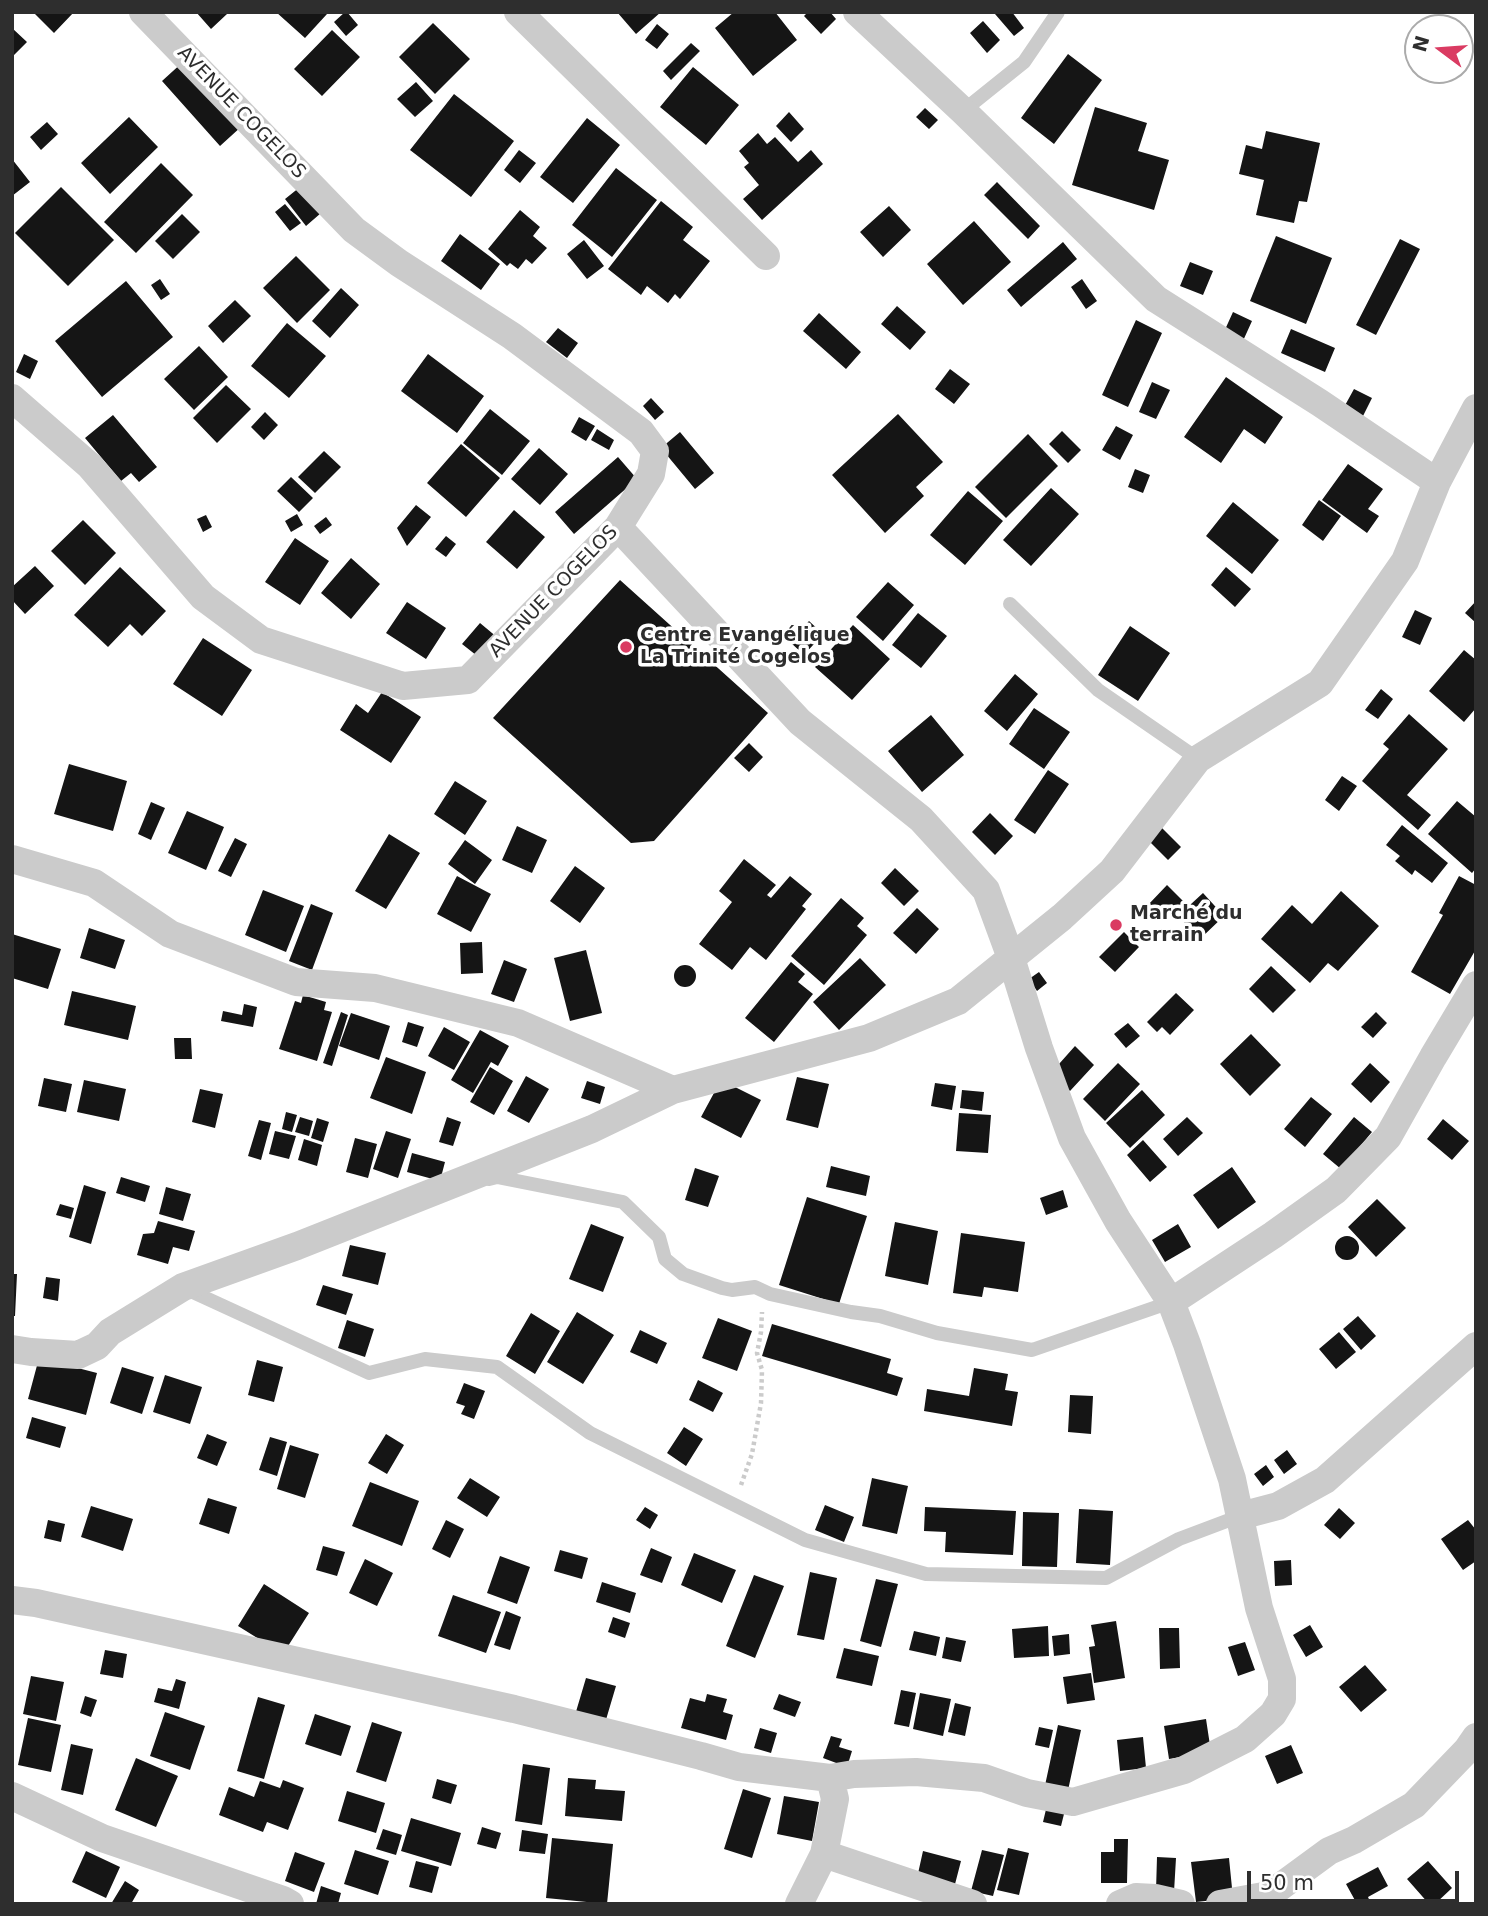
<!DOCTYPE html>
<meta charset="utf-8">
<style>
body{margin:0}
#map{position:relative;width:1488px;height:1916px;overflow:hidden;background:#fff;font-family:"DejaVu Sans",sans-serif}
canvas{display:block}
.frame{position:absolute;inset:0;border:14px solid #2e2e2e;pointer-events:none}
.north{position:absolute;left:1404px;top:14px;width:70px;height:70px;box-sizing:border-box;background:#fff;border:2px solid #ababab;border-radius:50%;rotate:286deg;font-size:19px;font-weight:700;line-height:28px;text-align:center;color:#2e2e2e}
.north::after{content:'';display:block;margin:auto;width:24px;height:32px;background:#da3b62;clip-path:polygon(50% 0,100% 100%,50% 72%,0 100%)}
.scale{position:absolute;left:1247px;top:1871px;width:212px;height:32px;box-sizing:border-box;border:4px solid #2e2e2e;border-top:0;padding-left:9px;font-size:21px;line-height:24px;white-space:nowrap;color:#2e2e2e;-webkit-text-stroke:5px #fff;paint-order:stroke}
</style>
<div id="map">
<canvas width="1488" height="1916"></canvas>
<div class="frame"></div>
<div class="north">N</div>
<div class="scale">50 m</div>
</div>
<script>
const context = document.querySelector('canvas').getContext('2d');
context.lineJoin = 'round';
function fillPath(path, color) { context.fillStyle = color; context.fill(path, 'evenodd'); }
const poly = rows => new Path2D(rows.map(r => 'M' + r).join(''));
function strokePath(path, color, width, dash) { context.strokeStyle = color; context.lineWidth = width; context.lineCap = dash ? 'butt' : 'round'; context.setLineDash(dash || []); context.stroke(path); }
function drawText(font, color, halo, rows, align = 'center') {
  context.font = font + ' "DejaVu Sans",sans-serif'; context.lineWidth = 7; context.setLineDash([]); context.textBaseline = 'middle'; context.strokeStyle = halo; context.fillStyle = color; for (const [text, x, y, turn = 0] of rows) {
    context.save(); context.translate(x, y); context.rotate((+turn || 0) * Math.PI / 180); context.textAlign = isNaN(turn) ? turn : align; if (halo) context.strokeText(text, 0, 0); context.fillText(text, 0, 0); context.restore();
  }
}
const building = poly([
 [37,12,74,12,54,33,35,14],
 [196,12,225,12,227,14,211,29],
 [276,12,325,12,327,14,305,38],
 [345,12,347,12,358,25,346,36,334,22],
 [617,12,661,12,636,34],
 [734,12,775,12,797,40,753,76,715,28],
 [808,12,830,12,836,19,821,34,804,16],
 [998,12,1012,12,1024,28,1014,36,995,14],
 [983,21,1000,40,987,53,970,33],
 [433,23,470,59,435,94,399,57],
 [657,24,669,34,657,49,645,40],
 [12,28,27,42,12,57],
 [332,30,360,57,322,96,294,69],
 [691,43,700,51,671,80,663,71],
 [1068,54,1102,80,1054,144,1021,118],
 [184,61,242,126,220,146,162,81],
 [693,67,739,105,706,145,660,107],
 [416,82,433,101,415,117,397,99],
 [454,94,514,141,471,197,410,150],
 [1095,107,1147,123,1138,151,1169,160,1154,210,1072,185],
 [925,108,938,120,929,129,916,117],
 [789,112,804,129,791,142,776,126],
 [129,117,158,147,110,194,81,163],
 [587,118,620,145,573,203,540,177],
 [47,122,58,134,41,150,30,137],
 [1266,131,1320,143,1307,202,1299,201,1294,223,1256,215,1264,180,1239,174,1246,145,1262,149],
 [758,133,767,144,775,137,798,162,811,150,823,164,762,220,743,199,759,185,744,167,749,163,739,151],
 [519,150,536,163,520,183,504,170],
 [12,159,30,182,12,196],
 [161,163,193,195,136,253,104,222],
 [616,168,657,200,612,257,572,225],
 [997,182,1040,226,1028,239,984,195],
 [61,187,114,240,68,286,15,233],
 [300,187,321,213,306,226,285,199],
 [661,201,693,227,683,240,710,261,680,299,675,294,668,303,647,286,641,295,608,269],
 [285,204,301,223,290,231,275,212],
 [889,206,911,230,883,257,860,232],
 [520,210,540,227,533,236,547,248,532,264,526,259,518,269,510,263,507,266,488,249],
 [182,214,200,232,173,259,155,241],
 [974,221,1011,262,963,305,927,264],
 [460,234,500,264,481,290,441,261],
 [1276,236,1332,258,1306,324,1250,301],
 [1400,239,1420,249,1376,335,1356,325],
 [584,240,604,266,587,279,567,254],
 [1063,242,1077,259,1021,307,1007,290],
 [296,256,330,290,297,323,263,288],
 [1190,262,1213,271,1203,295,1180,286],
 [160,279,170,294,161,300,151,285],
 [1082,279,1097,301,1086,309,1071,287],
 [126,281,173,337,102,397,55,341],
 [341,288,359,305,330,338,312,321],
 [235,300,251,316,223,343,208,326],
 [897,306,926,332,910,350,881,324],
 [1233,312,1252,321,1242,343,1223,334],
 [819,313,861,352,846,369,803,331],
 [1136,320,1162,333,1128,407,1102,395],
 [287,323,326,356,289,398,251,366],
 [558,328,578,343,567,358,546,342],
 [1291,329,1335,348,1325,372,1281,353],
 [199,346,228,377,194,410,164,379],
 [24,354,38,361,30,379,16,372],
 [428,354,484,396,457,433,401,391],
 [950,369,970,384,954,404,935,389],
 [1226,377,1283,417,1265,444,1244,429,1221,463,1184,437],
 [1152,382,1170,390,1156,419,1139,412],
 [226,385,251,409,217,443,193,418],
 [1354,389,1372,398,1362,418,1343,409],
 [651,398,664,412,655,420,643,406],
 [490,409,530,441,502,475,463,443],
 [265,412,278,425,264,440,251,427],
 [898,414,943,462,916,487,924,496,885,533,832,475],
 [113,415,157,467,139,482,131,473,121,481,85,438],
 [579,417,595,426,586,441,571,432],
 [1116,426,1133,435,1120,460,1102,450],
 [597,429,614,440,609,450,591,440],
 [1062,431,1081,450,1068,463,1049,444],
 [680,432,714,473,695,489,661,448],
 [1028,434,1058,466,1006,518,975,487],
 [461,444,500,478,466,517,427,483],
 [539,448,568,474,540,505,511,479],
 [324,451,341,467,315,493,298,477],
 [618,457,637,479,574,534,555,512],
 [1348,464,1383,489,1368,509,1379,516,1367,533,1322,500],
 [1135,469,1150,475,1143,493,1128,487],
 [291,477,313,498,299,512,277,491],
 [1051,488,1079,514,1031,566,1003,540],
 [968,491,1003,521,965,565,930,535],
 [1319,500,1341,516,1323,541,1302,525],
 [1233,502,1279,540,1252,574,1206,536],
 [416,505,431,517,407,546,397,528],
 [514,510,545,537,517,569,486,542],
 [297,514,303,525,291,532,285,521],
 [206,515,212,527,203,532,197,519],
 [326,517,332,525,320,534,314,526],
 [83,520,116,553,85,585,51,551],
 [446,536,456,544,446,557,435,549],
 [295,538,329,561,300,605,265,582],
 [351,558,380,584,351,619,321,593],
 [35,566,54,586,25,614,12,600,12,587],
 [120,567,166,611,142,636,130,624,108,647,74,615],
 [1226,567,1251,589,1235,607,1211,585],
 [620,580,768,713,654,841,631,843,493,718],
 [888,582,914,605,883,641,856,617],
 [1476,601,1476,623,1465,613],
 [407,602,446,628,426,659,386,633],
 [1415,610,1432,618,1420,645,1402,637],
 [918,613,947,636,921,668,892,645],
 [809,621,823,634,804,655,790,642],
 [480,623,498,638,481,659,462,644],
 [853,625,890,659,852,700,815,667],
 [1130,626,1170,653,1138,701,1098,675],
 [203,638,252,670,222,716,173,684],
 [1464,650,1476,660,1476,708,1464,722,1429,691],
 [1015,674,1038,694,1007,731,984,711],
 [1381,689,1393,699,1378,719,1365,710],
 [382,692,421,717,391,763,340,730,356,704,368,713],
 [1034,708,1070,732,1044,769,1009,744],
 [1409,714,1448,749,1407,795,1431,815,1418,830,1362,781,1389,749,1383,744],
 [931,715,964,755,922,792,888,751],
 [749,743,763,757,749,772,734,758],
 [69,764,127,781,113,831,54,814],
 [1048,770,1069,784,1035,834,1014,820],
 [1342,776,1357,786,1339,811,1325,800],
 [455,781,487,801,465,835,434,814],
 [1457,801,1476,817,1476,868,1472,873,1428,834],
 [151,802,165,808,151,840,138,834],
 [187,811,224,827,206,870,168,853],
 [990,813,1013,836,995,855,972,832],
 [1402,825,1448,863,1432,883,1415,870,1412,875,1395,861,1400,856,1386,845],
 [517,826,547,840,532,873,502,860],
 [1160,826,1181,847,1168,860,1147,839],
 [389,834,420,853,386,909,355,891],
 [235,838,247,844,231,877,218,871],
 [465,840,492,860,475,884,448,864],
 [744,859,776,885,767,895,771,898,790,876,812,894,802,906,806,909,766,960,750,947,732,970,699,944,732,902,719,891],
 [575,866,605,888,580,923,550,901],
 [895,868,919,891,904,906,881,883],
 [457,876,491,894,471,932,437,914],
 [1459,876,1476,885,1476,949,1450,994,1411,972,1443,915,1439,913],
 [1167,885,1184,902,1165,922,1148,905],
 [263,890,304,906,286,952,245,935],
 [1341,891,1379,926,1338,971,1328,963,1310,983,1261,939,1292,905,1312,924],
 [1203,893,1224,916,1200,939,1178,916],
 [841,898,864,918,857,926,867,935,824,985,791,956],
 [311,904,333,913,312,970,289,961],
 [917,908,939,929,916,954,893,933],
 [89,928,125,940,115,969,80,958],
 [1124,932,1139,947,1115,972,1099,957],
 [12,934,61,949,48,989,12,978],
 [482,942,483,973,461,974,460,943],
 [586,950,602,1013,570,1021,554,958],
 [860,958,886,985,839,1030,813,1002],
 [504,960,527,969,514,1002,491,994],
 [791,962,805,974,798,982,813,994,774,1042,745,1018],
 '674 976a11 11 0 1 1 22 0a11 11 0 1 1-22 0Z',
 [1271,966,1296,990,1273,1013,1249,989],
 [1039,972,1047,983,1037,991,1029,979],
 [72,991,136,1006,128,1040,64,1025],
 [1176,993,1194,1010,1170,1035,1162,1027,1157,1032,1147,1022],
 [303,995,326,1002,324,1010,332,1012,317,1061,279,1049,295,1001,301,1003],
 [244,1004,257,1007,253,1027,221,1021,223,1011,242,1015],
 [341,1012,348,1015,332,1066,323,1063],
 [1376,1012,1387,1023,1373,1038,1361,1027],
 [351,1013,390,1026,379,1060,339,1046],
 [408,1022,424,1027,417,1047,402,1042],
 [1128,1023,1140,1036,1126,1048,1114,1034],
 [444,1027,470,1042,454,1070,428,1056],
 [480,1030,509,1046,498,1066,491,1062,473,1093,451,1080],
 [1251,1034,1281,1065,1250,1096,1220,1064],
 [174,1038,191,1038,192,1059,175,1059],
 [1075,1046,1094,1065,1070,1091,1051,1073],
 [386,1057,426,1072,412,1114,370,1098],
 [1118,1063,1140,1084,1105,1121,1083,1099],
 [1370,1063,1390,1082,1371,1103,1351,1084],
 [490,1067,513,1081,494,1115,470,1102],
 [526,1076,549,1089,529,1123,507,1111],
 [797,1077,829,1084,818,1128,786,1120],
 [44,1078,72,1084,66,1112,38,1106],
 [84,1080,126,1089,119,1121,77,1112],
 [721,1080,761,1100,741,1138,701,1117],
 [587,1081,605,1087,600,1104,581,1098],
 [935,1083,956,1086,952,1110,931,1106],
 [200,1089,223,1094,215,1128,192,1122],
 [962,1090,984,1092,982,1111,960,1108],
 [1142,1090,1165,1115,1130,1148,1106,1123],
 [1311,1097,1332,1114,1305,1147,1284,1129],
 [286,1112,297,1115,292,1132,282,1129],
 [959,1113,991,1115,988,1153,956,1151],
 [300,1117,313,1121,309,1136,295,1132],
 [447,1117,461,1122,453,1146,439,1142],
 [1187,1117,1203,1133,1178,1156,1163,1139],
 [1354,1117,1372,1132,1341,1169,1323,1154],
 [317,1118,329,1122,323,1142,311,1138],
 [1443,1119,1469,1141,1452,1160,1427,1139],
 [259,1120,271,1123,261,1160,248,1156],
 [275,1131,296,1136,289,1159,269,1154],
 [386,1131,411,1139,398,1178,373,1169],
 [355,1138,377,1144,368,1178,346,1172],
 [304,1139,322,1145,317,1166,298,1160],
 [1143,1140,1167,1167,1150,1182,1127,1155],
 [412,1153,445,1162,440,1181,407,1172],
 [831,1166,870,1176,866,1196,826,1187],
 [1232,1167,1256,1202,1218,1229,1193,1195],
 [695,1168,719,1176,708,1207,685,1200],
 [121,1177,150,1186,145,1202,116,1193],
 [84,1185,106,1192,91,1244,69,1237],
 [166,1187,191,1194,183,1221,159,1214],
 [1063,1190,1068,1207,1046,1215,1040,1198],
 [807,1197,867,1216,839,1304,779,1285],
 [1377,1199,1406,1228,1376,1257,1348,1227],
 [60,1204,74,1208,71,1219,56,1215],
 [158,1221,195,1231,189,1251,173,1247,168,1264,137,1255,143,1234,154,1233],
 [895,1222,938,1231,928,1285,885,1276],
 [591,1224,624,1237,603,1292,569,1279],
 [1178,1224,1191,1247,1165,1262,1152,1240],
 [961,1233,1025,1242,1018,1292,984,1287,982,1297,953,1293],
 '1335 1248a12 12 0 1 1 24 0a12 12 0 1 1-24 0Z',
 [350,1245,386,1253,378,1285,342,1276],
 [12,1274,17,1274,15,1316,12,1316],
 [46,1277,60,1279,58,1301,43,1298],
 [323,1285,353,1294,346,1315,316,1305],
 [577,1312,614,1335,583,1384,547,1362],
 [531,1313,560,1331,535,1374,506,1356],
 [1358,1316,1376,1336,1361,1350,1343,1329],
 [718,1318,752,1331,737,1371,702,1358],
 [347,1320,374,1329,365,1357,338,1348],
 [772,1324,891,1359,887,1373,903,1378,897,1396,762,1356],
 [640,1330,667,1343,657,1364,630,1352],
 [1339,1332,1356,1352,1336,1369,1319,1349],
 [39,1358,97,1373,86,1415,28,1399],
 [257,1360,283,1367,274,1402,248,1395],
 [122,1367,154,1377,142,1414,110,1403],
 [974,1368,1008,1374,1005,1390,1018,1392,1012,1426,924,1411,927,1389,969,1396],
 [165,1375,202,1387,190,1424,153,1412],
 [698,1380,723,1393,713,1412,689,1400],
 [464,1383,485,1391,474,1419,461,1414,465,1406,456,1403],
 [1070,1395,1093,1396,1091,1434,1068,1432],
 [32,1417,66,1427,60,1448,26,1438],
 [684,1427,703,1439,686,1466,667,1453],
 [207,1434,227,1442,217,1466,197,1458],
 [386,1434,404,1445,387,1474,368,1463],
 [270,1437,287,1442,277,1476,259,1470],
 [290,1445,319,1454,305,1498,277,1489],
 [1287,1450,1297,1464,1284,1474,1274,1460],
 [1266,1465,1274,1477,1263,1486,1254,1474],
 [470,1478,500,1497,487,1517,457,1498],
 [872,1478,908,1486,897,1534,862,1526],
 [370,1482,419,1501,402,1546,352,1526],
 [208,1498,237,1507,229,1534,199,1524],
 [825,1505,854,1517,844,1542,815,1530],
 [91,1506,133,1519,123,1551,81,1537],
 [645,1507,658,1515,650,1529,636,1520],
 [925,1507,1016,1511,1013,1555,945,1552,946,1532,924,1531],
 [1339,1508,1355,1523,1340,1539,1324,1525],
 [1079,1509,1113,1511,1110,1565,1076,1563],
 [1023,1512,1059,1513,1057,1567,1022,1566],
 [48,1520,65,1524,61,1542,44,1538],
 [446,1520,464,1529,450,1558,432,1549],
 [1468,1520,1476,1530,1476,1561,1463,1570,1441,1539],
 [323,1546,345,1552,337,1576,316,1570],
 [651,1548,672,1557,662,1583,640,1575],
 [560,1550,588,1558,582,1579,554,1571],
 [694,1553,736,1570,722,1603,681,1585],
 [500,1556,530,1567,517,1604,487,1593],
 [365,1559,393,1573,377,1606,349,1593],
 [1291,1560,1292,1585,1275,1586,1274,1561],
 [810,1572,837,1578,824,1640,797,1635],
 [754,1575,784,1586,755,1658,726,1646],
 [876,1579,898,1584,881,1647,860,1641],
 [602,1582,636,1593,630,1613,596,1602],
 [264,1584,309,1613,283,1654,238,1626],
 [453,1595,501,1612,486,1653,438,1636],
 [506,1611,521,1617,510,1650,494,1645],
 [613,1617,630,1623,625,1638,608,1632],
 [1116,1621,1125,1678,1094,1683,1089,1647,1095,1646,1091,1625],
 [1310,1625,1323,1647,1306,1657,1293,1635],
 [1048,1626,1049,1656,1014,1658,1012,1629],
 [1159,1628,1179,1628,1180,1668,1160,1669],
 [914,1631,940,1637,936,1656,909,1650],
 [1069,1634,1070,1654,1054,1656,1052,1636],
 [946,1637,966,1641,961,1662,942,1658],
 [1245,1642,1255,1670,1238,1676,1228,1647],
 [844,1648,879,1656,872,1686,836,1678],
 [105,1650,127,1654,123,1678,100,1674],
 [1365,1665,1387,1690,1361,1712,1339,1687],
 [1091,1673,1095,1700,1067,1704,1063,1677],
 [31,1676,64,1682,56,1721,23,1714],
 [586,1678,616,1686,605,1723,575,1715],
 [176,1679,186,1682,179,1709,154,1702,158,1688,172,1691],
 [901,1690,916,1693,909,1727,894,1724],
 [920,1693,951,1699,943,1736,913,1729],
 [707,1694,727,1699,723,1712,733,1715,726,1740,681,1728,690,1698,705,1702],
 [779,1694,801,1702,795,1717,773,1709],
 [85,1696,97,1700,91,1717,80,1713],
 [258,1697,285,1705,264,1779,237,1771],
 [955,1703,971,1707,965,1736,948,1732],
 [165,1712,205,1726,190,1770,150,1756],
 [315,1714,351,1726,341,1756,305,1744],
 [28,1718,61,1725,51,1772,18,1765],
 [1206,1719,1211,1752,1169,1759,1164,1726],
 [372,1722,402,1732,386,1782,356,1772],
 [1058,1725,1081,1730,1067,1795,1044,1790],
 [1039,1727,1053,1730,1049,1748,1035,1745],
 [760,1728,777,1733,771,1753,754,1748],
 [831,1736,842,1739,839,1747,852,1751,847,1767,823,1758],
 [1143,1737,1146,1768,1120,1771,1117,1740],
 [71,1744,93,1749,83,1795,61,1790],
 [1291,1745,1303,1773,1277,1784,1265,1756],
 [136,1758,178,1776,156,1827,115,1810],
 [523,1764,550,1768,542,1825,515,1821],
 [568,1778,596,1780,595,1789,625,1791,622,1821,565,1816],
 [437,1779,457,1785,451,1804,432,1798],
 [283,1780,304,1788,288,1830,267,1822,263,1832,219,1815,229,1787,254,1797,260,1781,280,1788],
 [743,1789,771,1798,752,1858,724,1849],
 [347,1791,385,1803,376,1833,338,1821],
 [784,1796,819,1802,812,1841,777,1834],
 [1048,1801,1066,1806,1061,1826,1043,1822],
 [411,1818,461,1833,451,1866,401,1851],
 [482,1827,501,1833,496,1849,477,1844],
 [383,1829,402,1835,396,1855,376,1849],
 [522,1830,548,1834,545,1854,519,1851],
 [552,1838,613,1844,607,1904,546,1898],
 [1114,1839,1128,1839,1127,1883,1101,1883,1101,1852,1114,1852],
 [1008,1848,1029,1853,1019,1895,997,1890],
 [355,1850,389,1861,378,1895,344,1884],
 [982,1850,1004,1855,993,1896,971,1891],
 [86,1851,120,1867,106,1898,72,1882],
 [923,1851,961,1861,954,1888,917,1878],
 [295,1852,325,1863,314,1892,285,1881],
 [1157,1857,1176,1858,1174,1892,1156,1891],
 [1229,1858,1233,1898,1196,1902,1191,1862],
 [416,1861,439,1867,432,1893,409,1887],
 [1428,1861,1452,1888,1435,1904,1429,1904,1407,1879],
 [1378,1867,1388,1886,1368,1897,1371,1904,1357,1904,1346,1884],
 [125,1881,139,1890,131,1904,111,1904],
 [321,1886,341,1893,338,1904,316,1904]
]);
const path = poly([
 [741,1485,752,1454,761,1403,762,1370,757,1353,761,1332,762,1312]
]);
const service = poly([
 [963,111,1024,62,1058,12],
 [1010,604,1098,690,1198,759],
 [489,1179,497,1177,623,1202,659,1237,665,1259,683,1274,722,1288,732,1290,755,1287,770,1294,851,1312,880,1316,937,1333,1032,1350,1171,1302],
 [184,1288,369,1373,425,1359,497,1367,590,1433,805,1540,926,1574,1106,1578,1179,1539,1240,1516]
]);
const minor = poly([
 [518,12,766,256],
 [857,12,963,111,1156,299,1320,403,1437,482],
 [12,398,90,466,203,597,261,640,403,686,468,680,618,527,651,474,655,451,641,432,512,336,399,263,354,230,143,12],
 [12,859,94,883,170,934,296,982,375,988,518,1023,673,1090],
 [1171,1302,1273,1235,1336,1190,1388,1137,1433,1057,1476,985],
 [12,1349,31,1352,78,1355,97,1346,110,1332,183,1287,297,1246,592,1129,673,1090,869,1038,958,1001,1062,917,1112,871,1198,759,1320,683,1405,561,1437,482,1476,408],
 [1240,1516,1278,1506,1325,1480,1476,1346],
 [12,1600,36,1603,514,1709,701,1756,739,1767,830,1778,854,1774,916,1772,984,1778,1027,1793,1073,1802,1184,1770,1245,1739,1273,1714,1282,1699,1282,1679,1259,1608,1232,1479,1187,1344,1171,1302,1118,1221,1072,1138,1039,1048,1011,958,986,890,921,819,800,722,618,527],
 [12,1796,102,1838,283,1900,290,1904],
 [824,1854,973,1904],
 [799,1904,824,1854,835,1799,830,1778],
 [1120,1904,1136,1897,1155,1898,1181,1904],
 [1220,1904,1269,1895,1329,1851,1354,1840,1414,1805,1467,1750,1476,1737]
]);
const markers = [
 [626,647,7,"#da3b62"],
 [1116,925,7,"#da3b62"]
];
const streetNames = [
 ["AVENUE COGELOS",241,113,46],
 ["AVENUE COGELOS",554,592,-46]
];
const poiNames = [
 ["Centre Evangélique",640,636],
 ["La Trinité Cogelos",640,658],
 ["Marché du",1130,914],
 ["terrain",1130,936]
];
fillPath(building, '#151515');
strokePath(path, '#cbcbcb', 4.5, [3.5, 3.5]);
strokePath(service, '#cbcbcb', 14);
strokePath(minor, '#cbcbcb', 28);
for (const [x, y, r, color] of markers) { const dot = new Path2D(); dot.arc(x, y, r, 0, 2 * Math.PI); context.fillStyle = color; context.fill(dot); strokePath(dot, '#fff', 2.5); }
drawText('19px', '#2e2e2e', '#fff', streetNames);
drawText('bold 19px', '#2e2e2e', '#fff', poiNames, 'left');
</script>
